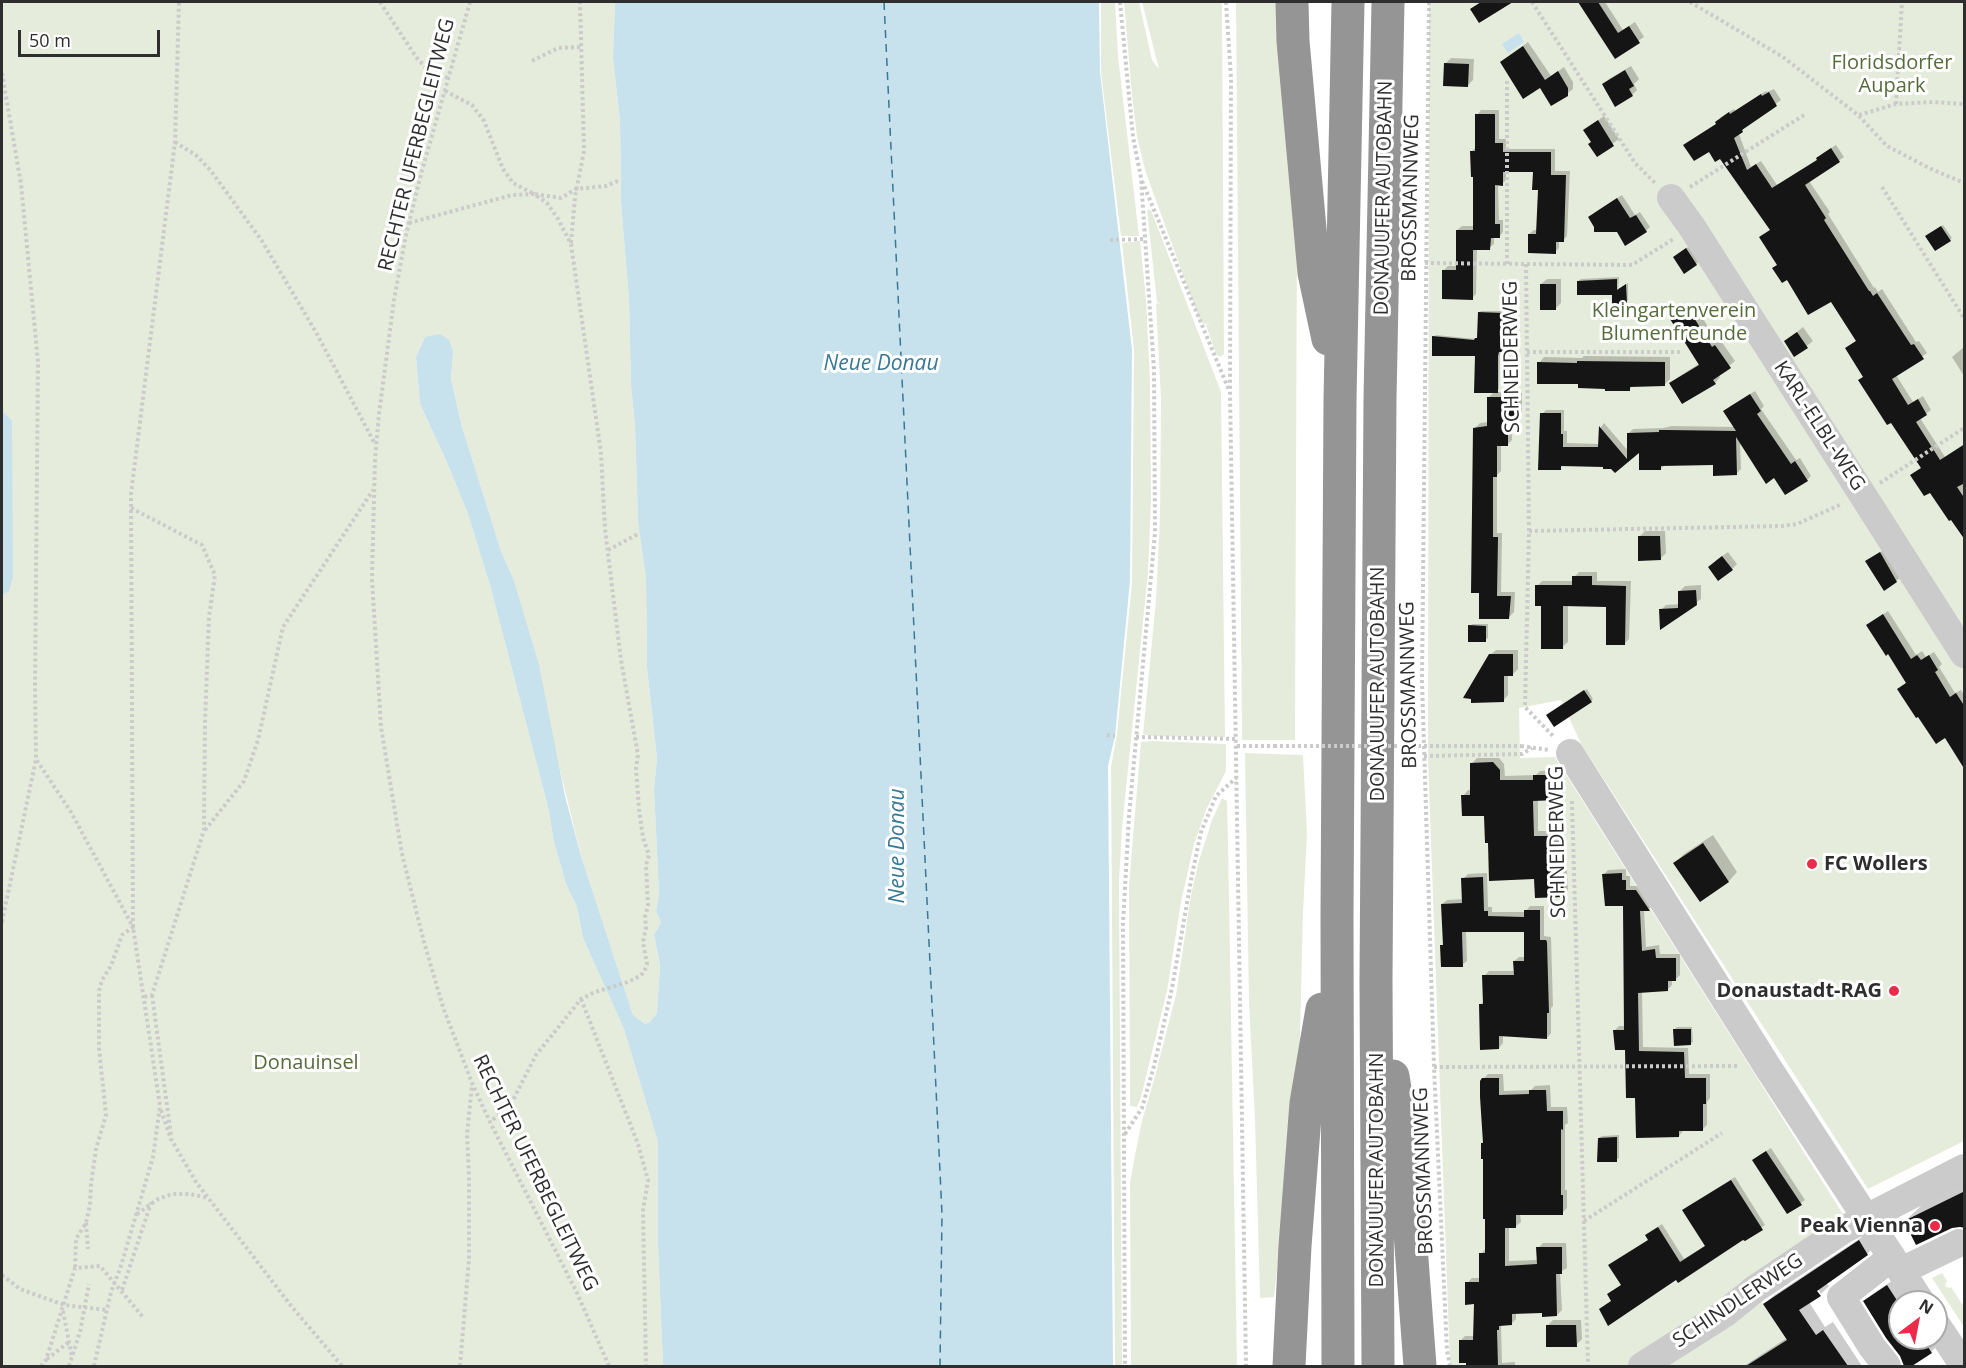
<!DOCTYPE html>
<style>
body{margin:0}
#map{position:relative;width:1966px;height:1368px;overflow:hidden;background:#fff;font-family:"Open Sans",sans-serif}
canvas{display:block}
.frame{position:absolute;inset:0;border:3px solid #2e2e2e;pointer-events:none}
.north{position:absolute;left:1888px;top:1290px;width:60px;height:60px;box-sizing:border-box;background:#fff;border:2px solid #ababab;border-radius:50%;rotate:32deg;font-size:16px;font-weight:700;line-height:24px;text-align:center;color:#2e2e2e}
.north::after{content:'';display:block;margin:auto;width:21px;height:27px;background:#ec2a49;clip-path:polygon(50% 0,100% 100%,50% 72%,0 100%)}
.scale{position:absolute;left:18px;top:30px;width:142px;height:27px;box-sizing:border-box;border:3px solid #2e2e2e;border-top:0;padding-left:8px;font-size:18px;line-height:21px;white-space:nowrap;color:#2e2e2e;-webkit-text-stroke:4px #fff;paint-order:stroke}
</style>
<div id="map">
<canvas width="1966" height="1368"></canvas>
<div class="frame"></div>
<div class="north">N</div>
<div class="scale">50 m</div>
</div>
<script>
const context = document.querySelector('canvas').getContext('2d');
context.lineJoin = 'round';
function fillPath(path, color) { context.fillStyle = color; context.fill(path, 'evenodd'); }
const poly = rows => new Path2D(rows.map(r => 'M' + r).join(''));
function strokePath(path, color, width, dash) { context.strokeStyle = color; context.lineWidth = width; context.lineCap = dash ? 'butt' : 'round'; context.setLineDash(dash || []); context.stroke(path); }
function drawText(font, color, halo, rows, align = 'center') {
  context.font = font + ' "Open Sans",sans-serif'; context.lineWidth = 6; context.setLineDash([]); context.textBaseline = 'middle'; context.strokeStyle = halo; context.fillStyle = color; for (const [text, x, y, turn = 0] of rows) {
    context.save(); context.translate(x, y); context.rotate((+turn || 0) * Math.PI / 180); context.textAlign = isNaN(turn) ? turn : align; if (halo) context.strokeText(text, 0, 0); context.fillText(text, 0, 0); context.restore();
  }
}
const green = poly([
 [2,2,615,2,613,58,620,121,621,203,629,300,631,385,635,426,638,522,646,579,647,668,657,758,654,789,659,894,656,912,661,922,654,935,660,965,657,1013,650,1022,645,1024,633,1015,581,856,513,578,501,551,462,427,451,379,453,352,425,337,416,357,420,404,446,460,468,514,490,585,548,807,554,842,566,884,577,907,583,938,624,1029,658,1142,658,1246,663,1366,2,1366,2,595,3,594,12,420,2,411],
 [1101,2,1115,2,1118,56,1139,236,1121,236,1101,73],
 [1124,2,1139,2,1152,60,1159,69,1142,2,1222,2,1224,354,1220,357,1216,354,1206,325,1210,323,1205,324,1200,321,1146,173,1137,137,1132,95],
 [1236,2,1276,2,1297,227,1295,740,1242,740],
 [1429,2,1964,2,1964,1141,1868,1189,1581,744,1561,700,1519,708,1520,758,1555,757,1846,1219,1751,1286,1804,1366,1450,1366,1428,759],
 [1147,210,1151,210,1221,392,1225,737,1150,736,1143,734,1156,600,1160,516,1161,400,1156,303,1161,304,1157,302],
 [1140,241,1146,299,1150,381,1151,501,1148,572,1122,828,1119,881,1122,1366,1115,1366,1111,767,1117,734,1132,582,1134,350,1122,243],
 [1152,741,1226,744,1226,771,1206,810,1194,844,1181,902,1167,991,1141,1097,1137,1107,1130,1106,1129,885,1141,742],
 [1245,753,1303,755,1307,835,1303,912,1299,1078,1274,1297,1260,1298,1255,1119,1249,1003],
 [1222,798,1227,801,1228,841,1237,1366,1131,1366,1130,1183,1135,1155,1142,1121,1155,1076,1176,995,1191,895,1198,864,1212,820],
 [1942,1273,1947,1281,1945,1286,1949,1288,1951,1287,1964,1307,1964,1327,1932,1278]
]);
const water = poly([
 [615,2,1099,2,1100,72,1132,350,1130,581,1115,736,1108,766,1113,1366,663,1366,658,1246,658,1142,624,1029,583,938,577,907,566,884,554,842,548,807,490,585,468,514,446,460,420,404,416,357,425,337,440,334,449,340,453,352,451,379,462,427,501,551,513,578,539,665,565,796,581,856,633,1015,645,1024,650,1022,657,1013,660,965,654,935,661,922,656,912,659,894,654,789,657,758,647,668,646,579,638,522,635,426,631,385,629,300,621,203,620,121,613,58],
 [1519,33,1524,42,1508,53,1502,44],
 [2,411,12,420,13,577,9,591,2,595]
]);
const shadow = poly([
 [1580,2,1605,2,1623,30,1635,22,1644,37,1615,57],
 [1528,42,1551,76,1564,67,1573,82,1573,89,1567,94,1540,86,1502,62],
 [1451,58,1474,59,1473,80,1468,85,1445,64],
 [1631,66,1639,79,1634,84,1637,90,1632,95,1603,85,1609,79],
 [1774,89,1781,100,1746,126,1739,134,1751,167,1761,161,1777,185,1818,159,1822,154,1836,145,1844,157,1809,181,1830,212,1828,214,1874,288,1875,287,1878,292,1882,289,1916,342,1919,341,1927,353,1896,375,1913,402,1923,396,1931,410,1920,418,1945,457,1964,444,1964,538,1917,471,1922,467,1891,421,1860,380,1864,376,1847,348,1857,340,1832,300,1778,264,1761,237,1771,229,1721,157,1709,150,1685,145,1718,123,1721,117,1734,109,1735,111,1766,91,1767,92],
 [1481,110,1499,110,1499,139,1506,139,1506,149,1555,149,1555,171,1570,171,1567,236,1563,240,1559,240,1559,248,1555,252,1529,234,1534,230,1538,230,1540,189,1534,171,1506,171,1506,180,1502,184,1498,184,1499,220,1503,220,1503,232,1499,237,1494,237,1494,244,1489,248,1477,248,1476,294,1472,298,1443,271,1448,266,1457,266,1457,230,1462,226,1475,226,1475,175,1472,151,1477,146,1477,115],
 [1604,116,1619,139,1597,155,1593,142,1585,130],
 [1622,195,1635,215,1640,212,1650,227,1646,231,1594,213],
 [1943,225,1952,238,1950,240,1929,234],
 [1692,244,1702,259,1696,264,1681,252],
 [1619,277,1618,289,1628,283,1628,300,1626,302,1614,293,1578,282,1581,279],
 [1547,279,1561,279,1561,303,1555,309,1541,284],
 [1694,304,1718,343,1721,341,1735,361,1718,375,1720,377,1715,383,1671,383,1677,378,1700,363,1672,319],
 [1481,311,1505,311,1505,348,1500,353,1499,389,1496,392,1522,393,1522,412,1517,417,1512,417,1512,440,1507,445,1501,445,1501,471,1497,475,1497,533,1502,533,1501,592,1515,592,1514,612,1509,617,1481,617,1475,428,1480,423,1489,422,1489,397,1495,391,1476,354,1433,337,1436,335,1476,339,1479,336,1479,313],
 [1803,327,1813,341,1795,355,1786,341],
 [1964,347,1964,376,1952,357],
 [1584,356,1670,357,1670,379,1664,385,1633,385,1629,390,1579,382,1539,363,1544,357,1582,358],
 [1755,391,1764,406,1761,409,1796,460,1800,458,1811,476,1807,480,1775,476,1740,440,1741,469,1736,474,1714,463,1665,465,1660,469,1640,450,1615,471,1604,465,1564,464,1560,468,1542,414,1546,410,1564,410,1564,431,1567,431,1567,443,1599,444,1601,427,1604,423,1629,452,1629,433,1633,429,1663,428,1672,426,1735,427,1729,407],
 [1645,531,1665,531,1666,553,1660,559,1639,537],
 [1886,548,1902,576,1896,581,1867,562],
 [1728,552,1737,564,1732,569,1715,561],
 [1579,572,1597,572,1597,581,1631,581,1629,639,1624,644,1608,606,1568,604,1568,642,1562,647,1542,604,1537,586,1542,581,1574,581,1574,577],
 [1701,585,1701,599,1661,628,1661,610,1666,605,1680,604,1680,591,1685,586],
 [1888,611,1916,655,1922,651,1926,657,1934,652,1942,664,1939,667,1955,693,1961,690,1964,695,1964,767,1945,736,1899,689,1907,682,1889,652,1868,625],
 [1472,624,1488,624,1488,638,1485,640,1470,626],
 [1496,650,1518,650,1518,669,1513,674,1508,674,1508,695,1503,701,1490,655],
 [1587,689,1593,699,1591,701,1551,713],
 [1477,758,1499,758,1504,764,1505,776,1536,775,1540,771,1563,770,1564,793,1558,799,1538,799,1538,831,1556,831,1556,836,1565,836,1568,891,1563,896,1536,878,1490,842,1485,814,1463,796,1468,790,1472,790,1471,764],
 [1713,835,1737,872,1729,881,1700,900,1675,863,1684,854],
 [1626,869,1626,876,1630,876,1630,886,1641,886,1653,905,1649,909,1644,910,1646,947,1659,945,1660,954,1680,954,1680,975,1676,979,1672,979,1672,985,1667,990,1642,991,1643,1047,1688,1048,1689,1074,1710,1074,1710,1098,1707,1102,1707,1125,1702,1130,1683,1131,1679,1136,1637,1096,1626,1049,1614,1031,1619,1026,1626,1026,1624,904,1604,874,1608,870],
 [1487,873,1488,907,1492,907,1492,912,1525,912,1530,906,1544,906,1544,936,1551,937,1553,1006,1551,1008,1551,1033,1547,1038,1503,1035,1503,1043,1499,1048,1480,1005,1485,1000,1484,976,1489,971,1515,971,1514,961,1519,957,1525,957,1526,930,1466,931,1467,961,1462,965,1442,946,1444,944,1442,904,1447,900,1464,899,1463,879,1468,874],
 [1677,1027,1692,1027,1693,1042,1690,1044,1675,1029],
 [1488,1074,1503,1074,1504,1091,1531,1090,1535,1086,1550,1085,1551,1107,1567,1107,1568,1123,1565,1125,1565,1190,1567,1190,1567,1208,1562,1213,1520,1214,1521,1222,1516,1226,1509,1226,1509,1261,1538,1260,1538,1248,1543,1243,1566,1243,1567,1268,1560,1272,1562,1310,1557,1315,1543,1312,1516,1312,1516,1319,1511,1324,1503,1324,1501,1326,1502,1363,1515,1362,1515,1366,1473,1366,1473,1361,1460,1341,1465,1336,1475,1336,1476,1303,1467,1283,1472,1278,1480,1278,1481,1254,1485,1249,1485,1157,1482,1143,1484,1141,1483,1079],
 [1619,1135,1619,1158,1616,1160,1599,1138,1602,1136],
 [1771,1148,1805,1200,1788,1212,1758,1156],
 [1735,1177,1765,1225,1745,1239,1744,1237,1676,1278,1613,1300,1650,1240,1650,1232,1662,1224,1684,1259,1706,1245,1687,1207],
 [1964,1183,1964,1227,1905,1221,1923,1204],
 [1868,1233,1876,1245,1867,1254,1826,1283,1829,1286,1821,1294,1815,1283,1809,1302,1825,1327,1833,1322,1862,1366,1744,1366,1787,1338,1765,1304,1773,1296],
 [1896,1278,1912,1302,1900,1302,1900,1338,1936,1338,1940,1343,1931,1352,1909,1366,1906,1366,1901,1355,1865,1301,1874,1293],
 [1553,1320,1581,1320,1582,1339,1576,1345,1547,1326]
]);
const ferry = poly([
 [884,2,942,1214,940,1366]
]);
const building = poly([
 [1481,2,1513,2,1479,23,1470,9],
 [1578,2,1598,2,1618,33,1629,26,1640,43,1615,59],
 [1523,46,1545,80,1558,71,1568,88,1568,96,1551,106,1540,88,1523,99,1500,62],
 [1444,63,1469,64,1468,87,1443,86],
 [1625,70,1634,86,1629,89,1633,96,1615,107,1602,84],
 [1769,92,1777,106,1742,130,1743,132,1734,138,1747,170,1756,164,1772,188,1817,160,1816,158,1831,148,1840,162,1805,185,1826,218,1824,220,1869,291,1870,291,1873,296,1877,293,1911,345,1914,344,1924,359,1892,379,1908,405,1918,399,1927,415,1916,422,1940,460,1965,444,1965,483,1957,487,1965,499,1965,540,1951,520,1949,521,1930,493,1924,496,1910,475,1921,468,1891,423,1887,425,1858,380,1863,377,1845,348,1856,341,1831,302,1808,315,1787,280,1782,283,1772,268,1777,265,1759,237,1770,230,1720,159,1715,162,1709,152,1694,161,1683,145,1716,124,1715,122,1729,112,1730,114,1761,94,1762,96],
 [1475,114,1495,114,1495,143,1503,143,1503,152,1551,152,1551,175,1566,175,1564,242,1556,242,1556,254,1528,253,1528,234,1536,234,1538,190,1532,190,1533,172,1503,172,1503,186,1495,185,1495,224,1500,224,1500,238,1491,238,1490,250,1473,250,1473,300,1442,299,1442,270,1456,270,1456,230,1473,230,1473,177,1471,177,1470,151,1475,151],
 [1598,120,1614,146,1597,157,1588,144,1591,142,1583,130],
 [1617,198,1630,218,1636,215,1647,232,1625,246,1617,232,1594,232,1594,227,1588,217],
 [1941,226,1951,241,1935,251,1925,236],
 [1686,248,1697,265,1684,274,1673,257],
 [1617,279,1617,290,1626,284,1627,304,1612,304,1612,295,1577,295,1577,281],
 [1540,284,1556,284,1556,310,1540,310],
 [1688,308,1712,347,1715,345,1731,368,1713,380,1716,384,1682,404,1669,383,1699,365,1670,319],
 [1478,312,1503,313,1504,352,1499,352,1498,356,1498,393,1474,393,1475,356,1432,356,1432,336,1474,340,1475,338,1477,338],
 [1797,332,1808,348,1794,357,1784,341],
 [1577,361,1665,362,1665,386,1630,387,1630,391,1605,391,1605,389,1578,388,1578,384,1537,384,1537,362,1577,363],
 [1750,394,1761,411,1757,414,1791,464,1795,461,1808,481,1785,495,1774,478,1766,484,1736,437,1737,475,1713,476,1713,465,1661,466,1661,470,1639,470,1639,453,1615,473,1611,469,1603,469,1603,467,1561,466,1561,470,1538,470,1540,413,1561,413,1561,434,1563,434,1563,447,1598,447,1599,426,1627,459,1627,433,1659,432,1659,430,1667,430,1736,431,1723,411],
 [1487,397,1517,397,1518,419,1508,419,1508,446,1497,446,1497,477,1493,477,1493,537,1498,537,1497,596,1511,596,1509,619,1479,619,1479,593,1471,593,1473,428,1487,426],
 [1638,536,1660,536,1661,560,1638,561],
 [1880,552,1897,582,1884,591,1865,561],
 [1722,556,1733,570,1718,581,1708,567],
 [1572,576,1592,576,1592,585,1626,586,1625,645,1606,645,1606,607,1563,606,1563,649,1541,649,1541,606,1535,606,1535,585,1572,585],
 [1696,590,1697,605,1660,630,1659,609,1678,608,1678,591],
 [1883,614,1911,659,1917,655,1921,660,1929,655,1938,670,1935,672,1950,697,1956,693,1965,707,1965,770,1945,738,1936,744,1918,717,1916,718,1897,689,1906,683,1888,654,1886,656,1866,625],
 [1468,625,1486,626,1486,642,1468,642],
 [1489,654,1513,654,1513,676,1504,676,1504,702,1471,703,1471,699,1463,698],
 [1584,690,1592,702,1554,727,1546,715],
 [1493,762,1500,770,1500,780,1533,780,1533,775,1559,775,1559,800,1533,801,1534,836,1552,836,1552,841,1561,841,1564,897,1535,898,1534,879,1489,881,1488,843,1485,843,1484,816,1462,816,1461,795,1470,795,1470,763],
 [1703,843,1729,882,1700,902,1673,863],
 [1622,873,1622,880,1626,880,1626,890,1636,890,1650,911,1640,911,1642,951,1655,949,1656,958,1676,958,1676,981,1668,981,1668,991,1638,993,1639,1051,1684,1052,1685,1078,1706,1078,1706,1104,1703,1104,1703,1131,1679,1131,1679,1137,1636,1138,1635,1098,1626,1098,1625,1050,1615,1050,1613,1030,1624,1030,1623,906,1605,906,1602,874],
 [1483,877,1484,911,1488,911,1488,916,1524,917,1524,910,1540,910,1540,940,1546,940,1547,942,1549,1013,1547,1013,1547,1039,1499,1036,1499,1049,1480,1050,1479,1004,1483,1004,1482,975,1514,975,1513,961,1524,961,1524,932,1462,932,1463,967,1441,967,1440,945,1443,945,1441,904,1462,903,1461,878],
 [1673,1029,1691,1029,1691,1045,1674,1046],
 [1482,1078,1499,1078,1499,1095,1529,1094,1529,1090,1546,1090,1547,1111,1563,1111,1563,1130,1561,1129,1561,1195,1563,1195,1563,1215,1516,1215,1516,1228,1505,1228,1505,1266,1537,1264,1536,1247,1562,1247,1562,1274,1556,1274,1557,1316,1542,1317,1542,1313,1512,1314,1512,1325,1499,1326,1499,1330,1497,1330,1498,1366,1466,1366,1466,1363,1459,1363,1459,1340,1473,1340,1474,1304,1465,1305,1465,1282,1479,1282,1479,1253,1485,1253,1485,1219,1483,1219,1483,1159,1481,1159,1481,1143,1483,1143,1480,1097,1480,1081],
 [1617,1137,1617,1162,1597,1162,1598,1138],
 [1766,1151,1802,1205,1787,1214,1752,1160],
 [1731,1180,1763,1230,1745,1241,1743,1240,1678,1283,1676,1280,1608,1326,1599,1309,1611,1301,1607,1294,1621,1285,1608,1265,1648,1240,1645,1235,1658,1227,1680,1262,1705,1246,1682,1210],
 [1965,1191,1965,1228,1960,1227,1952,1228,1916,1245,1904,1221],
 [1859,1240,1868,1255,1817,1291,1821,1296,1799,1310,1816,1335,1823,1330,1848,1366,1746,1366,1787,1340,1763,1304],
 [1887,1285,1900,1305,1900,1338,1922,1338,1932,1353,1912,1366,1904,1366,1900,1356,1886,1338,1863,1301],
 [1546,1325,1576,1325,1577,1347,1546,1347]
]);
const path = poly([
 [380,2,416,57,429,71,448,78],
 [470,2,421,174,406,235,394,300,379,414,375,459,372,579,381,727,402,854,424,942,443,1007,472,1083,490,1122,577,1293,609,1366],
 [1120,2,1133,137,1141,178,1154,370,1155,533,1129,816,1123,923,1125,1366],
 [1226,2,1231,78,1230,392,1246,1366],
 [1429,2,1422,681,1434,1067,1447,1351,1450,1366],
 [1532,2,1635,163,1656,184],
 [1690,2,1783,57,1858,115,1887,146,1929,168,1964,183],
 [532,61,558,48,581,47],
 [2,73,21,184,38,362,35,686,36,759],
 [445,91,472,105,484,121,503,169,513,183,534,194,561,198,576,189,606,186,620,180],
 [1896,104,1902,2],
 [1859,115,1896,104,1933,102,1964,104],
 [175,142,197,156,211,171,262,241,317,334,375,444],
 [1142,181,1229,390],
 [1690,187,1804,115],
 [1882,187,1964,318],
 [409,223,512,195,534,194,547,203,558,219,571,244,601,453,605,529,621,660,638,755,636,768,639,809,643,838,649,855,646,865,648,906,645,917,646,928,643,942,647,964,644,972,640,976,628,982,595,992,581,999,536,1055,510,1106,490,1122],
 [1110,240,1145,239],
 [571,243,575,197,584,151,580,2],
 [1425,263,1632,265,1675,238],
 [1507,264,1507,81],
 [1526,264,1529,531,1525,707,1554,737],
 [1527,352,1680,352],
 [1880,483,1964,428],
 [131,508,202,545,215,575,209,617,205,722,204,830,152,995,144,997],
 [1529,531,1782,526,1797,524,1842,504],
 [608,550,640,533],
 [1107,735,1115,736],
 [1136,737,1237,739],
 [1237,746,1274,746],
 [1521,746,1549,750],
 [1424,756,1522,754,1532,748],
 [1572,801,1588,1366],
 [205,830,244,781,258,740,283,627,373,490],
 [2,922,36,759,71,812,133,927,122,935,111,966,102,980,99,991,99,1048,106,1115,96,1149,91,1184,90,1205,86,1223,76,1239,75,1268],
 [152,995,171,1135],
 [581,999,638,1144,648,1180,643,1211,646,1366],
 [1434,1067,1740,1066],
 [161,1110,171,1139,196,1182,292,1307,342,1366],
 [1125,1134,1142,1108,1154,1066,1172,988,1192,875,1201,832,1216,796,1236,778],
 [137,1214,158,1199,172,1194,190,1194,208,1198],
 [1584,1221,1722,1133],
 [86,1223,88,1249],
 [2,1275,20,1289,64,1305,107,1310],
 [122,1290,151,1203],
 [63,1311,72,1357],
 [47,1359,69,1342],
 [41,1366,46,1360,75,1268,100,1266,143,1317],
 [69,1366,80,1332,89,1284],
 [94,1366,111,1292,121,1266,153,1157,160,1106,133,927,131,494,175,142,179,2],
 [460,1366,469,1259,469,1176,467,1135,472,1084]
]);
const minor = poly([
 [1671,198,1692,227,1964,654],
 [1570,753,1767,1066,1921,1302],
 [1901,1271,1959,1243],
 [1936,1324,1964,1366],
 [1642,1366,1724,1314,1755,1289,1843,1230,1964,1168],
 [1887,1366,1872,1347,1841,1297,1892,1257]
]);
const highway = poly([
 [1292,2,1293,41,1314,273,1328,339],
 [1393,1076,1403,1140,1420,1366],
 [1289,1366,1295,1246,1306,1103,1322,1009],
 [1338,1366,1337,915,1340,400,1348,2],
 [1378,1366,1376,980,1380,399,1388,2]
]);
const pathBridge = poly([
 [1274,746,1521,746]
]);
const markers = [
 [1812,864,6,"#ec2a49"],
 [1894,991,6,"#ec2a49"],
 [1935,1226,6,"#ec2a49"]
];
const parkNames = [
 ["Floridsdorfer",1892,63],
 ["Aupark",1892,86],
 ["Kleingartenverein",1674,311],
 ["Blumenfreunde",1674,334],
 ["Donauinsel",306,1063]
];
const streetNames = [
 ["RECHTER UFERBEGLEITWEG",417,145,-76],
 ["DONAUUFER AUTOBAHN",1384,198,-89],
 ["BROSSMANNWEG",1411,198,-89],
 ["SCHNEIDERWEG",1512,357,-91],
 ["KARL-ELBL-WEG",1819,426,57],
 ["DONAUUFER AUTOBAHN",1378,684,-90],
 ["BROSSMANNWEG",1409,685,-91],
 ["SCHNEIDERWEG",1558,842,-91],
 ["DONAUUFER AUTOBAHN",1377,1170,-90],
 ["BROSSMANNWEG",1424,1171,-92],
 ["RECHTER UFERBEGLEITWEG",535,1173,64],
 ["SCHINDLERWEG",1738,1301,-34]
];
const poiNames = [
 ["FC Wollers",1824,864,"left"],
 ["Donaustadt-RAG",1882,991],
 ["Peak Vienna",1923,1226]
];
const waterNames = [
 ["Neue Donau",881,364],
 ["Neue Donau",898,846,-90]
];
fillPath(green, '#e6ecdb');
fillPath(water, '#c7e1ed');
fillPath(shadow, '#0003');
strokePath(ferry, '#397894', 1.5, [8, 6]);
fillPath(building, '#151515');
strokePath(path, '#cbcbcb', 4, [3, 3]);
strokePath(minor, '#cbcbcb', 28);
strokePath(highway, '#959595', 33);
strokePath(pathBridge, '#cbcbcb', 4, [3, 3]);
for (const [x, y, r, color] of markers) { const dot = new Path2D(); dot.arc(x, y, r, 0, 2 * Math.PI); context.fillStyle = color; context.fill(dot); strokePath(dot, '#fff', 2); }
drawText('20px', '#566c3a', '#fff', parkNames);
drawText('20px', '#2e2e2e', '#fff', streetNames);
drawText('bold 20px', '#2e2e2e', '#fff', poiNames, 'right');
drawText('italic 21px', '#397894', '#fff', waterNames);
</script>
